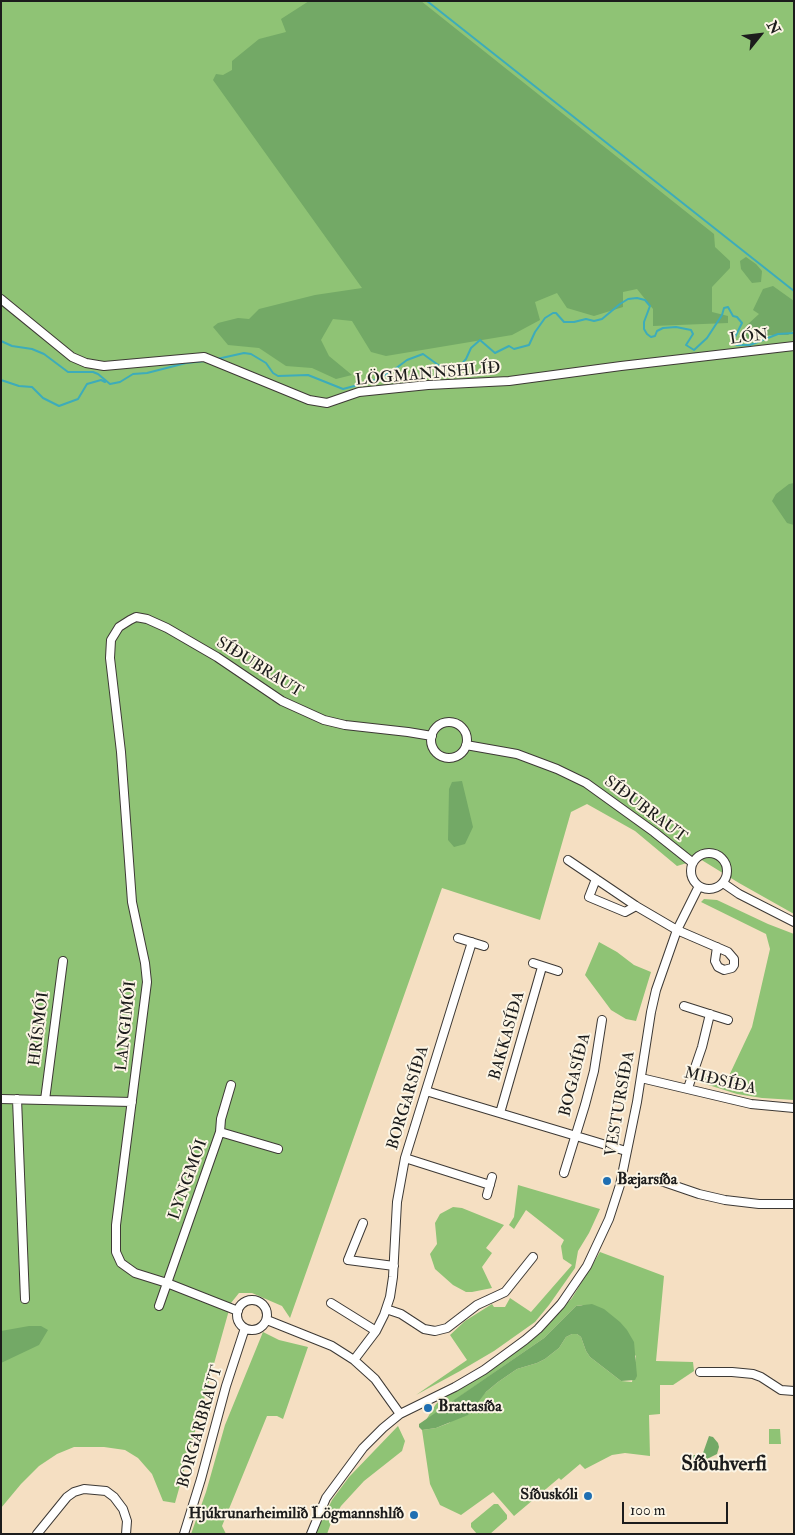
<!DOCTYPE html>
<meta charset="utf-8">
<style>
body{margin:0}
#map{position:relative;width:795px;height:1535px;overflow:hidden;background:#f5dfc2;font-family:"IM FELL Double Pica",serif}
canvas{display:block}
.frame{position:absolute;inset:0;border:2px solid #1c1c1c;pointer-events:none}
.north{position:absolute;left:735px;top:10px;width:50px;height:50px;-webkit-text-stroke:4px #fcf5e5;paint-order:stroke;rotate:61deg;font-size:14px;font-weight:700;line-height:20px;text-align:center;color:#1c1c1c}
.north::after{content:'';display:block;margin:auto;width:18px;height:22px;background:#1c1c1c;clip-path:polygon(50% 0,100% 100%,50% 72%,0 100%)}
.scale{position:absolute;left:622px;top:1502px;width:106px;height:22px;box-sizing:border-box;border:2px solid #1c1c1c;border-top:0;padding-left:6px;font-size:15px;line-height:18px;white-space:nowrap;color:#1c1c1c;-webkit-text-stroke:4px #fcf5e5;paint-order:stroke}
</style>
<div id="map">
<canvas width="795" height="1535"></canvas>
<div class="frame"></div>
<div class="north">N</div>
<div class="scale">100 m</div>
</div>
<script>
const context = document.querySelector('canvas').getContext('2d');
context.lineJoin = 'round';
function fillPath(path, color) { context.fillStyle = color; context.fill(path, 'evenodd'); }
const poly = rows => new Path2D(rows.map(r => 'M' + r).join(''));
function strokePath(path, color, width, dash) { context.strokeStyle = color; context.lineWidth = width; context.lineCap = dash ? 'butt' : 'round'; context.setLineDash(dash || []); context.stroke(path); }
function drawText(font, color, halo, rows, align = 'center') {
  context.font = font + ' "IM FELL Double Pica",serif'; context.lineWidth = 4; context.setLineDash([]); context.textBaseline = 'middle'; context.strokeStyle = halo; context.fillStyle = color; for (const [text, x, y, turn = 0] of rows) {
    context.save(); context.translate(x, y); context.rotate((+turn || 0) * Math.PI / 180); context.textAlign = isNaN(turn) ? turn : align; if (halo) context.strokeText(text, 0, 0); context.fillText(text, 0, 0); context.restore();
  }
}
const green = poly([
 [1,1,794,1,794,914,739,883,700,859,677,866,635,831,587,804,571,812,540,920,442,888,290,1318,282,1306,252,1293,239,1293,231,1303,175,1503,163,1501,152,1474,138,1458,125,1450,104,1447,74,1447,57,1454,39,1466,21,1484,1,1508],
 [704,899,717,900,768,924,794,934,794,1100,762,1098,737,1094,699,1082,701,1073,727,1080,752,1027,770,949,766,934,701,902],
 [599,942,617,952,634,965,651,972,636,1021,626,1019,611,1010,585,975],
 [518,1185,600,1209,589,1233,578,1251,575,1268,549,1305,535,1322,494,1351,460,1371,416,1395,467,1360,450,1335,465,1321,492,1304,494,1307,505,1307,510,1298,531,1312,572,1265,563,1259,561,1246,564,1240,526,1210,514,1229,509,1225,514,1217],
 [453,1207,462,1208,504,1225,486,1248,492,1253,482,1267,492,1288,472,1292,466,1292,453,1285,435,1269,430,1254,437,1244,435,1223,440,1214],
 [600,1252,664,1276,656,1361,693,1362,694,1371,673,1385,660,1385,660,1414,649,1415,650,1456,625,1453,612,1455,585,1469,580,1464,561,1480,559,1478,514,1516,493,1492,461,1515,440,1505,430,1484,422,1430,436,1428,449,1423,498,1382,517,1369,537,1363,545,1359,559,1348,566,1337,572,1334,577,1334,581,1337,586,1351,590,1357,621,1381,632,1382,636,1356,582,1305,576,1306,544,1338,426,1420,436,1404,448,1394,500,1363,536,1336,572,1298],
 [263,1332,279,1340,308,1347,283,1419,277,1416,267,1416,222,1526,226,1534,191,1534,206,1492,225,1425],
 [398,1426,405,1441,402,1451,364,1481,341,1506,331,1523,327,1534,315,1534,332,1500,349,1477],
 [769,1429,780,1429,781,1444,769,1444],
 [494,1504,498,1504,507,1515,507,1519,490,1534,477,1534,471,1527,471,1523]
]);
const forest = poly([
 [309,1,421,1,714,234,715,247,730,261,730,268,712,287,712,312,728,316,728,323,653,326,653,309,637,289,623,292,623,307,594,316,567,308,557,293,535,302,540,320,512,335,386,356,371,352,352,321,333,319,321,340,329,356,352,375,336,379,312,368,286,366,259,348,228,345,213,327,218,323,238,318,249,319,259,309,315,295,362,288,213,80,216,74,223,75,232,70,232,61,259,39,286,32,281,19],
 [746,257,756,264,762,271,761,282,752,283,741,269,740,261],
 [773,286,794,301,794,330,788,335,769,335,751,343,745,341,741,334,747,325,759,314,753,310,763,289],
 [794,483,794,525,787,523,772,501,776,494,789,484],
 [462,781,473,827,465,844,454,847,448,840,449,789,452,782],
 [592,1304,604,1309,620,1322,627,1330,634,1342,637,1376,635,1380,621,1381,590,1357,586,1351,581,1337,577,1334,572,1334,566,1337,559,1348,545,1359,537,1363,517,1369,498,1382,486,1392,468,1415,436,1428,422,1430,419,1427,419,1424,422,1422,544,1338,576,1306],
 [29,1326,41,1326,48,1330,39,1345,1,1363,1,1331],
 [709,1436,713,1437,718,1443,719,1447,717,1454,707,1459,697,1460,688,1465,684,1463,690,1455,698,1455,703,1453]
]);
const stream = poly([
 [427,1,794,291],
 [1,341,12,346,32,349,44,354,68,372,93,372,98,374,110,384,120,382,133,374,147,373,186,363,205,361],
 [217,359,244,353,251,354,266,363,273,373,278,376,308,375,343,389,373,381,391,372,407,360,423,354,441,367,455,372,466,359,471,348,480,340,495,353,509,346,514,349,529,345,535,332,545,318,553,313,556,313,564,322,574,322,586,319,594,321,602,319,620,304,628,299,637,298,645,300,650,306,644,322,644,329,647,334,651,337,655,336,657,331,663,328,676,327,691,330,693,334,686,345,694,350,707,338,722,315,724,308,728,307,733,316,737,317,742,323,733,341,736,345,750,345,778,334,794,333],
 [1,380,19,386,32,387,43,398,59,406,78,399,87,384,101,380,105,382]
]);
const minor = poly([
 [1,299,72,357,86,363,104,366,204,357,309,400,327,403,359,392,428,385,509,381,621,366,794,346],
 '431 740a18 18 0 1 1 36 0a18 18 0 1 1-36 0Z',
 [466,745,517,754,557,769,586,783,654,832,693,863],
 '691 871a18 18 0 1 1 36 0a18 18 0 1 1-36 0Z',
 [568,860,636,906,677,930,728,952,734,959,734,965,732,968,724,970,718,967,715,961,717,947],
 [596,879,589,897,625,912,636,906],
 [723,883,739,894,794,922],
 [458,938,484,946],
 [533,963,558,971],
 [684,1006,728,1020],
 [641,1078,751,1104,794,1108],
 [688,1088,702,1047,710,1014],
 [426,1091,626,1151],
 [1,1099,132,1102],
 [17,1099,25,1299],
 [45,1100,63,961],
 [500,1113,542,967],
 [220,1132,278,1149],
 [405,1158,490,1185],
 [564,1173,585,1105,594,1071,602,1020],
 [658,1180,699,1194,725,1200,759,1204,794,1204],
 [487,1195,492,1177],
 [363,1223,348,1260,394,1266],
 '237 1315a15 15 0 1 1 30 0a15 15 0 1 1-30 0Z',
 [331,1303,376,1331],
 [159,1306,220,1132,221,1119,231,1085],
 [386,1309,401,1314,424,1329,435,1331,447,1328,477,1305,505,1292,533,1257],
 [238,1311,167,1283,135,1273,121,1263,116,1252,116,1225,147,982,145,963,132,902,121,752,110,658,111,640,119,627,130,620,136,617,147,619,167,628,217,657,282,701,324,720,345,725,408,732,432,736],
 [267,1320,332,1346,354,1360,375,1379,400,1414],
 [354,1360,376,1331,384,1315,390,1297,393,1277,397,1202,405,1158,472,942],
 [700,1372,732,1372,753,1374,761,1377,781,1390,794,1391],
 [37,1534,67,1497,74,1492,84,1489,106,1491,114,1497,123,1509,127,1521,126,1534],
 [184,1534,201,1479,226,1386,245,1328],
 [311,1534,326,1498,363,1448,383,1428,400,1414,455,1387,484,1370,525,1340,538,1329,561,1304,587,1266,609,1219,620,1185,637,1102,651,1012,656,990,677,930,699,886]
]);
const markers = [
 [607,1181,5,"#1f6fb2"],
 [428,1408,5,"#1f6fb2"],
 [588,1496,5,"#1f6fb2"],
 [414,1515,5,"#1f6fb2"]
];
const streetNames = [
 ["LÓN",749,338,-7],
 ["LÖGMANNSHLÍÐ",428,375,-5],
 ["SÍÐUBRAUT",259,668,32],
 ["SÍÐUBRAUT",645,810,37],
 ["LANGIMÓI",127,1026,-84],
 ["HRÍSMÓI",40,1029,-83],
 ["BAKKASÍÐA",508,1036,-74],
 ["BOGASÍÐA",576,1075,-76],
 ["MIÐSÍÐA",720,1082,13],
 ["BORGARSÍÐA",409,1098,-73],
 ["VESTURSÍÐA",621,1104,-80],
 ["LYNGMÓI",189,1180,-70],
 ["BORGARBRAUT",201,1427,-74]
];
const poiNames = [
 ["Bæjarsíða",617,1181],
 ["Brattasíða",438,1408],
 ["Síðuskóli",578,1496,"right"],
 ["Hjúkrunarheimilið Lögmannshlíð",404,1515,"right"]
];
const districtNames = [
 ["Síðuhverfi",724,1465]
];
fillPath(green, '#8fc375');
fillPath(forest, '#73a966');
strokePath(stream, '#3dacba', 2);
strokePath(minor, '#3d3935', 10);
strokePath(minor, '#fff', 8);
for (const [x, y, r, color] of markers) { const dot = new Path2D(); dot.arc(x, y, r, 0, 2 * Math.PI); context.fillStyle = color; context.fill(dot); strokePath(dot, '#fcf5e5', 2); }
drawText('16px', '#1c1c1c', '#fcf5e5', streetNames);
drawText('bold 16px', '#1c1c1c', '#fcf5e5', poiNames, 'left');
drawText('bold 21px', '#1c1c1c', '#fcf5e5', districtNames);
</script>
